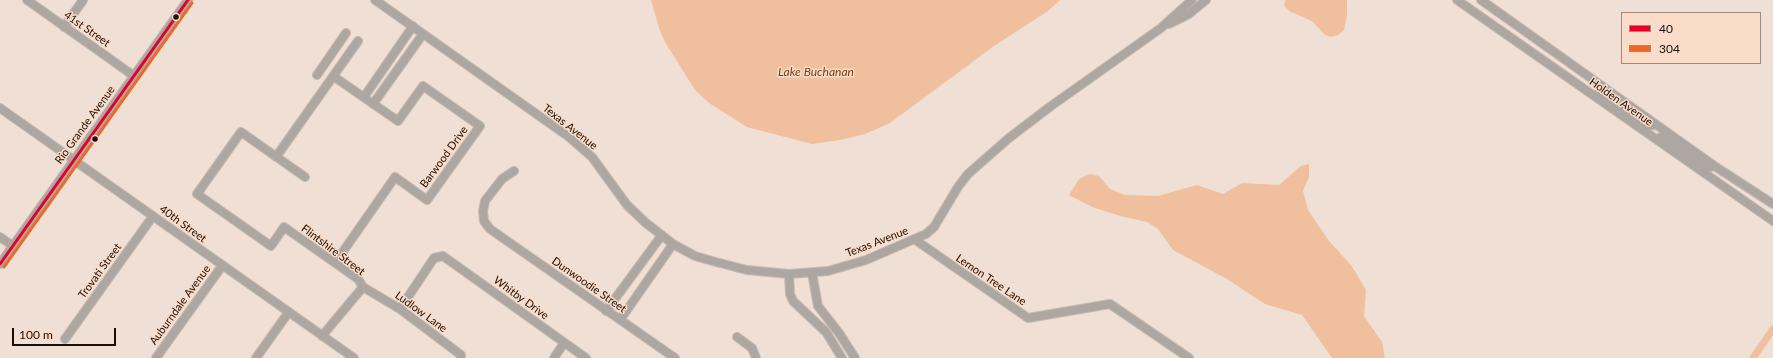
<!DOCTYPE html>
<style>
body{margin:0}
#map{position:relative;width:1773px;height:358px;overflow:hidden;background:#efdfd4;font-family:Lato,sans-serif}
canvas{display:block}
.legend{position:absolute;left:1621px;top:12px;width:140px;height:52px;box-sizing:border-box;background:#fadcc9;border:1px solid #a08a7c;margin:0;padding:5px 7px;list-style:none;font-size:12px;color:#190f09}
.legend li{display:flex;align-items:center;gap:8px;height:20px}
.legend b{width:20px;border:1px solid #a08a7c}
.scale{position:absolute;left:12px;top:328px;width:104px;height:18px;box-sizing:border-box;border:2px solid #190f09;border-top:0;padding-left:5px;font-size:12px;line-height:14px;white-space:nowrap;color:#190f09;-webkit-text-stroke:3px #fadcc9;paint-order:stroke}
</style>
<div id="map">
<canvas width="1773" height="358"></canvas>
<ul class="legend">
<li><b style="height:5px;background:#e4002b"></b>40</li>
<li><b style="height:5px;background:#f26522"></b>304</li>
</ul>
<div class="scale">100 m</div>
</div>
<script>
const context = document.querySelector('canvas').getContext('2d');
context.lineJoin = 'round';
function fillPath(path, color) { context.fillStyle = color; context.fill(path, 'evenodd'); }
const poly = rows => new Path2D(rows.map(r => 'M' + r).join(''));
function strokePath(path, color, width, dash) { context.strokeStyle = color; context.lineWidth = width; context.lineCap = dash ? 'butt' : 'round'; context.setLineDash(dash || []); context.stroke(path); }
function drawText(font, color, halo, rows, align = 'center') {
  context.font = font + ' Lato,sans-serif'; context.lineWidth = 3; context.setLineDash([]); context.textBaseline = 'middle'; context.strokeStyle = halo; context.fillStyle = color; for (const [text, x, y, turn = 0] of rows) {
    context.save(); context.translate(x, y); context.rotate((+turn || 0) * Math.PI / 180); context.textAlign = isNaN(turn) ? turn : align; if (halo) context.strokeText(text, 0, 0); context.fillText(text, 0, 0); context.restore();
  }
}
const water = poly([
 [651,0,1060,0,1048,11,994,46,890,123,865,134,840,140,812,144,747,127,709,103,695,90,665,42,659,28],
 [1285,0,1347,0,1347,14,1344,30,1338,35,1331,37,1325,35,1312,21,1291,12,1284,6],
 [1309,164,1309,177,1303,191,1308,210,1329,241,1351,265,1366,290,1364,316,1382,342,1385,358,1332,358,1302,315,1265,304,1227,279,1173,250,1158,229,1147,222,1120,216,1092,207,1069,195,1079,179,1090,174,1099,176,1110,189,1125,195,1158,196,1197,185,1223,194,1242,183,1279,185,1301,166]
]);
const canal = poly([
 [1753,358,1773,329]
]);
const minor = poly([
 [27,0,134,76],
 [375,0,569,137,592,157,627,205,646,223,673,244,695,256,716,262,747,270,789,274,828,271,866,260,926,234,934,227,958,187,968,174,1009,138,1051,106,1161,28,1192,0],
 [1457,0,1773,221],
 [1481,0,1716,167,1773,204],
 [1169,24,1189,14,1206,0],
 [64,27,83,0],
 [317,75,346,33],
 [333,76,398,121,423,86,480,126,427,200,395,177,335,263],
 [1594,95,1605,97,1643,124,1648,126,1655,125],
 [364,97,413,26],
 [373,104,423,34],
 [0,108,354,358],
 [1656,139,1661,137,1666,139,1702,165,1711,167],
 [276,157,358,41],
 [514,171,502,179,485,201,483,211,484,221,490,229,675,358],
 [305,177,241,132,197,194,271,246,284,227,358,279,363,287],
 [0,237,13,246],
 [914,239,1028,318,1110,304,1189,358],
 [0,264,188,0],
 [812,273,818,306,839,333,855,358],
 [789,274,790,294,793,301,826,332,842,358],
 [363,287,400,309,461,355,461,358],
 [400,309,434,258,443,256,586,358],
 [606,311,662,235],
 [620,320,673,244],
 [322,336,363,287],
 [737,337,752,348,756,358],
 [65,339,153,216],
 [156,358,222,266],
 [256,358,288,313],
 [554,358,564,343]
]);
const bus1 = poly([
 [0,264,188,0]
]);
const bus2 = poly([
 [4,267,192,3]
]);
const markers = [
 [176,17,3.5,"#190f09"],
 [95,139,3.5,"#190f09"]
];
const streetNames = [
 ["41st Street",87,29,35],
 ["Holden Avenue",1621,102,35],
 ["Rio Grande Avenue",85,125,-54],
 ["Texas Avenue",570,127,38],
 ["Barwood Drive",444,157,-54],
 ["40th Street",183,224,36],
 ["Texas Avenue",877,242,-21],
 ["Flintshire Street",333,250,37],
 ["Trovati Street",100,271,-54],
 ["Lemon Tree Lane",991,280,34],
 ["Dunwoodie Street",589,285,35],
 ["Whitby Drive",521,298,36],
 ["Auburndale Avenue",180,305,-54],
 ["Ludlow Lane",421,312,36]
];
const waterNames = [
 ["Lake Buchanan",816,72]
];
fillPath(water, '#f0bf9e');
strokePath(canal, '#f0bf9e', 7);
strokePath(minor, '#c6bab2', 10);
strokePath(minor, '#aea7a1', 8);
strokePath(bus1, '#e4002b', 3);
strokePath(bus2, '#f26522', 3);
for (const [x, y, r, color] of markers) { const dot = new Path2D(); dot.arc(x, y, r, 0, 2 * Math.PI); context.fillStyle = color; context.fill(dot); strokePath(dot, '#fadcc9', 1.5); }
drawText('11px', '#190f09', '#fadcc9', streetNames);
drawText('italic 12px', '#773e0e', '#fadcc9', waterNames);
</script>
